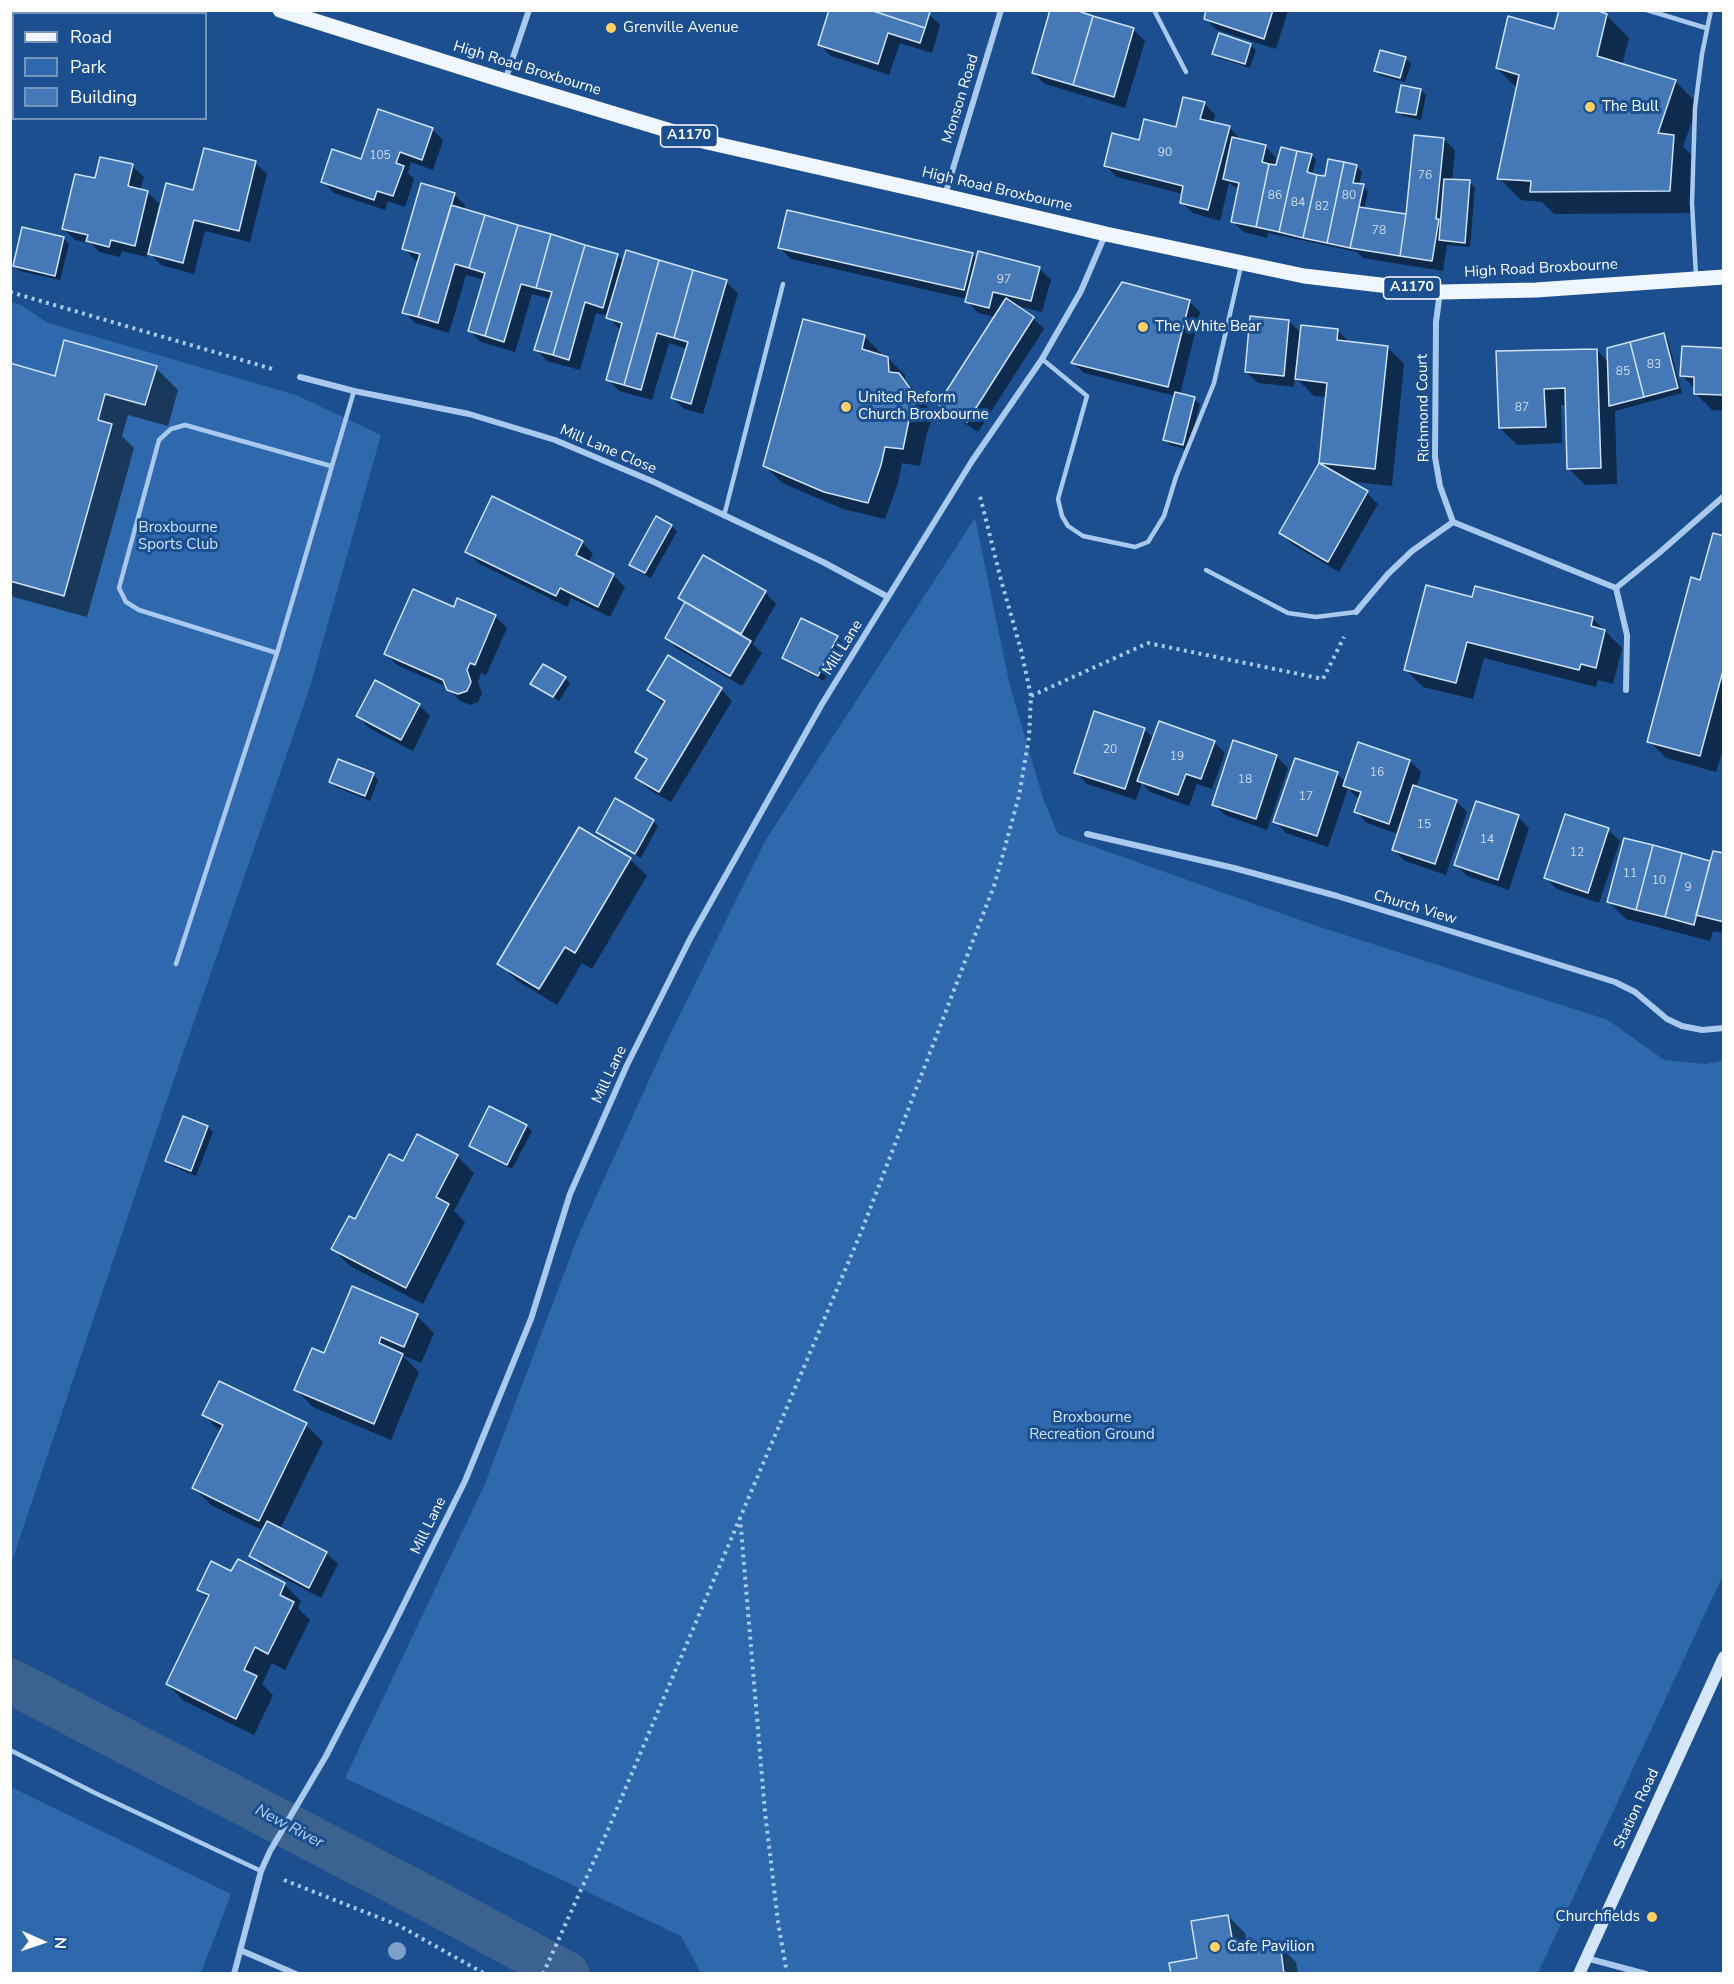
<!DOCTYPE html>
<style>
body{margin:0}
#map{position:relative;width:1734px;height:1984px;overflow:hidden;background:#1b4f8f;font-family:"Nunito Sans",sans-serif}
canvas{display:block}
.frame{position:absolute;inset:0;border:12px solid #fff;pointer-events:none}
.legend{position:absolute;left:12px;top:12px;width:195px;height:108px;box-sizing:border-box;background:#1b4f8f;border:2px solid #7695bc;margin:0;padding:8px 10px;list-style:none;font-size:18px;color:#fff}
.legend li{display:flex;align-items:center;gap:12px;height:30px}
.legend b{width:30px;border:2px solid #7695bc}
.north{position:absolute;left:12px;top:1912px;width:60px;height:60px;-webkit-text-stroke:4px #1b4f8f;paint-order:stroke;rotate:93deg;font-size:16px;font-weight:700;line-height:24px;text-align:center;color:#fff}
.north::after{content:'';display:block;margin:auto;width:21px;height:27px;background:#fff;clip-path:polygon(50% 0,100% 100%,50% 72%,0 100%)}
</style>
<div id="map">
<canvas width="1734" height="1984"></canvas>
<div class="frame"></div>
<ul class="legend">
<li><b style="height:8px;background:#f0f6ff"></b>Road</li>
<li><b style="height:16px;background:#2e69ad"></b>Park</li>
<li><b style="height:16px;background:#4478b7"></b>Building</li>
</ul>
<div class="north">N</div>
</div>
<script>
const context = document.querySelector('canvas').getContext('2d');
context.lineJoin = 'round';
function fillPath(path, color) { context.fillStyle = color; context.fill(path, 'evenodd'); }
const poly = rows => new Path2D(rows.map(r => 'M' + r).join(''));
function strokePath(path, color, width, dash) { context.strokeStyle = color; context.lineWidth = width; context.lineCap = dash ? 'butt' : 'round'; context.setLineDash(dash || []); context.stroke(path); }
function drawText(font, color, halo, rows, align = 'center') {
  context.font = font + ' "Nunito Sans",sans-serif'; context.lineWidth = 6; context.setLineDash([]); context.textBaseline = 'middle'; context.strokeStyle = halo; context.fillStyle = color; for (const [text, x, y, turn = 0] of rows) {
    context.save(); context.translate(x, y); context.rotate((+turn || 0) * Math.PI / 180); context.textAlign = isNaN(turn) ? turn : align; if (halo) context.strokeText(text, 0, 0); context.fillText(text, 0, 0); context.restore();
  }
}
const green = poly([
 [11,302,21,305,48,323,296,395,381,435,310,687,172,1085,11,1564],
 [975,518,1010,686,1043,798,1058,834,1314,925,1608,1020,1664,1060,1705,1064,1723,1061,1723,1575,1538,1973,701,1973,681,1936,345,1778,484,1486,579,1234,666,1043,765,841],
 [11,1787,231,1894,201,1973,11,1973]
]);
const shadow = poly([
 [1208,10,1288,10,1276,49,1217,30,1205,18],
 [929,14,940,25,932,53,900,43,889,75,831,56,820,45],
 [1606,15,1629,38,1622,65,1675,81,1698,104,1683,147,1696,159,1692,213,1554,214,1542,202,1521,200,1499,178,1518,89,1497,68,1556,31],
 [1133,29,1145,41,1125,108,1045,84,1033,73],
 [1250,45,1256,50,1250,68,1219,58,1214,53],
 [1405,58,1411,64,1405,82,1381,76,1376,70],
 [1421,90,1426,95,1421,120,1403,116,1398,111],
 [1204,103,1215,115,1213,123,1229,127,1240,139,1240,141,1265,146,1276,158,1275,166,1311,155,1316,160,1312,175,1326,178,1356,166,1362,172,1359,185,1363,186,1368,191,1364,209,1408,216,1444,139,1455,150,1452,181,1469,182,1475,187,1470,247,1447,245,1443,271,1363,258,1357,252,1268,233,1267,238,1244,232,1232,221,1239,190,1229,183,1220,221,1193,213,1181,202,1183,194,1117,177,1106,166,1140,142,1177,128],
 [432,129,443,140,433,170,411,162,408,173,414,179,405,207,388,201,385,210,334,193,323,181],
 [255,163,267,174,250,242,205,231,194,274,161,265,148,251,146,257,122,251,120,257,99,252,91,243,75,240,64,229,96,180,132,166,144,177,140,191,147,192,159,204,148,250,151,251,194,191],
 [454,194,465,205,464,211,618,256,624,262,726,282,738,293,703,414,684,409,673,398,687,349,669,343,652,400,619,391,608,379,622,330,619,329,608,316,596,313,580,370,547,361,536,349,551,299,532,294,515,352,481,342,470,331,485,280,466,275,449,333,415,323,404,312,419,261,415,260,404,248],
 [63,238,69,244,60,280,20,271,14,266],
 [780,248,972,254,977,260,1039,268,1051,280,1042,312,1014,305,1033,318,1044,329,978,432,952,415,940,404,995,317,978,313,967,301,967,299,791,259],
 [1189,301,1200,312,1180,395,1194,399,1200,404,1188,450,1170,445,1165,440,1175,396,1084,373,1072,362],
 [1289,321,1302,334,1337,330,1350,343,1387,347,1404,364,1392,486,1346,481,1367,493,1378,504,1339,572,1292,544,1281,533,1320,464,1327,397,1314,396,1295,377,1294,387,1258,383,1246,372],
 [1663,335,1668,340,1682,393,1615,411,1617,484,1585,485,1568,468,1567,405,1561,405,1562,443,1517,445,1500,428,1498,353,1597,350,1609,363],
 [864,336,881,353,880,356,888,358,905,375,905,381,916,391,933,416,927,433,920,466,902,463,898,483,885,519,843,509,782,483,765,465],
 [1724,350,1724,411,1712,410,1695,393,1695,389,1682,375],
 [10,365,56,378,156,368,178,390,168,426,128,415,122,436,134,448,87,617,10,596],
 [657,518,671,526,677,531,651,578,636,570,631,564],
 [1724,537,1724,746,1716,772,1666,758,1649,741],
 [582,542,593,554,588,563,613,575,625,587,610,617,571,598,567,607,478,563,467,551],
 [765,592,776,604,753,644,762,653,742,686,678,649,667,638,686,604,680,598],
 [1473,599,1592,618,1622,648,1613,684,1598,680,1596,687,1484,658,1473,699,1423,687,1406,670],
 [458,600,496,617,507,628,486,675,481,673,478,682,482,694,478,702,470,705,460,701,447,687,397,665,386,654,454,609],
 [802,620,837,638,843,643,824,681,789,663,784,657],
 [565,678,570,683,559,701,538,689,532,684],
 [721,689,732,701,671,802,648,789,637,778,647,762,637,752,665,705,648,690],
 [419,705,430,716,413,751,369,728,358,716],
 [1144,729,1154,739,1214,742,1225,753,1212,789,1197,784,1189,806,1150,792,1142,783,1136,800,1087,784,1076,772],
 [1276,756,1288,768,1267,830,1225,815,1214,804],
 [1410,761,1421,772,1416,788,1456,801,1467,812,1446,875,1405,861,1393,849,1398,834,1367,823,1356,812,1361,798,1356,797,1348,788,1328,847,1286,833,1275,821,1337,774,1346,782],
 [373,774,378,780,370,801,336,787,330,782],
 [1518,817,1529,828,1509,890,1467,876,1456,865],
 [653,821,658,826,641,858,603,837,598,832],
 [580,829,630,859,647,876,592,969,582,963,557,1005,516,980,499,963],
 [1608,830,1620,841,1599,903,1557,889,1546,878],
 [1625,840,1711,862,1724,855,1724,933,1713,931,1710,941,1626,919,1609,902],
 [526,1126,532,1131,512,1169,476,1151,470,1146],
 [208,1127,213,1132,196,1176,172,1166,166,1161],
 [457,1156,474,1173,454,1211,465,1222,423,1304,350,1266,333,1249,404,1163],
 [417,1316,434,1333,421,1363,402,1355,419,1372,391,1440,313,1407,296,1390,324,1355],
 [220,1383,306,1425,323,1442,280,1529,326,1553,338,1564,321,1598,262,1567,251,1556,264,1531,211,1505,194,1488,221,1432,204,1415],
 [232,1573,284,1584,301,1601,298,1608,310,1620,285,1670,272,1663,262,1684,273,1695,254,1735,184,1701,167,1684,208,1599,199,1589],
 [1228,1916,1245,1933,1248,1950,1279,1945,1296,1962,1298,1974,1172,1974,1199,1960]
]);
const canal = poly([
 [10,1681,451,1911,567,1974]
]);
const building = poly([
 [28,10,92,10,100,14,27,14,28,10],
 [829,10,870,10,925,28,920,43,888,33,878,64,818,45,829,10],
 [870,10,924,10,930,12,925,28,870,10],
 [1050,10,1075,10,1093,16,1073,85,1032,73,1050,10],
 [1206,10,1273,10,1264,39,1204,19,1206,10],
 [1559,10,1596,10,1607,14,1597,56,1676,80,1658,133,1674,135,1670,191,1530,192,1531,181,1497,179,1519,75,1496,68,1508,16,1554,29,1559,10],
 [1093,16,1134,28,1114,97,1073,85,1093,16],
 [1219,33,1251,44,1245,64,1212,54,1219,33],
 [1380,50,1406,57,1400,78,1374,71,1380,50],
 [14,52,14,82,10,78,10,60,14,52],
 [1401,85,1421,89,1416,115,1396,112,1401,85],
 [1183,97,1205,102,1200,119,1230,126,1208,210,1180,203,1183,186,1104,166,1112,133,1139,140,1144,119,1176,127,1183,97],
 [378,109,433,128,422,160,400,152,396,163,404,166,393,196,377,191,374,200,321,182,332,149,361,159,378,109],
 [1414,135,1444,138,1436,219,1439,219,1432,261,1400,256,1406,214,1414,135],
 [1232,137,1266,145,1262,162,1269,164,1256,227,1231,222,1239,183,1223,179,1232,137],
 [1281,147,1297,151,1279,232,1256,227,1269,164,1276,165,1281,147],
 [204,148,256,161,239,231,194,220,183,263,148,254,166,183,193,190,204,148],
 [1297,151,1312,154,1307,172,1317,175,1303,238,1279,232,1297,151],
 [100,157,133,164,128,186,148,191,135,246,111,240,109,247,86,241,88,235,62,229,75,174,95,178,100,157],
 [1328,159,1344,162,1327,243,1303,238,1317,175,1325,176,1328,159],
 [1344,162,1357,165,1353,183,1364,184,1350,248,1327,243,1344,162],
 [1444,179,1470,180,1465,243,1439,240,1444,179],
 [421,183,455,193,418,317,402,313,420,254,402,249,421,183],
 [451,205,485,215,469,268,455,264,438,323,418,317,451,205],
 [1359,207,1406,214,1400,256,1350,248,1359,207],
 [787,210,973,253,964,290,778,248,787,210],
 [485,215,518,225,485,336,468,331,485,273,469,268,485,215],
 [518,225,551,234,536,288,521,284,504,342,485,336,518,225],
 [22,227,64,237,55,276,13,266,22,227],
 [551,234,585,245,553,355,534,350,552,292,536,288,551,234],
 [585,245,618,254,603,308,585,302,569,360,553,355,585,245],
 [626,250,659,260,624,385,606,380,622,323,606,318,626,250],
 [978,251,1040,267,1031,301,993,292,989,308,965,302,978,251],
 [659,260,693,270,674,338,657,333,641,390,624,385,659,260],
 [693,270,727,280,691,404,671,398,688,342,674,338,693,270],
 [1122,282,1190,300,1168,387,1071,363,1122,282],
 [1006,298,1034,317,967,422,938,404,1006,298],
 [1250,316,1289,320,1284,376,1245,372,1250,316],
 [803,319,865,335,862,349,888,357,889,372,899,373,917,398,910,415,903,449,885,447,881,465,868,503,824,492,763,466,803,319],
 [1301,325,1338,329,1337,340,1388,346,1375,469,1319,463,1327,383,1295,379,1301,325],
 [1664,333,1678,388,1644,397,1630,342,1664,333],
 [64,340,157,366,145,405,105,394,98,420,112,424,64,596,10,581,10,363,55,376,64,340],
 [1630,342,1644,397,1609,406,1607,348,1630,342],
 [1682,346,1724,348,1724,395,1694,394,1694,377,1680,376,1682,346],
 [1597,349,1601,468,1567,469,1565,388,1544,389,1546,427,1499,428,1496,351,1597,349],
 [1175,392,1195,397,1183,445,1163,440,1175,392],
 [1319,463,1368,491,1328,562,1279,533,1319,463],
 [492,496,583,541,576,555,614,574,598,607,560,588,556,596,465,552,492,496],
 [656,516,672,525,645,573,629,565,656,516],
 [1713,533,1724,536,1724,667,1700,756,1647,742,1691,577,1700,580,1713,533],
 [703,555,766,591,741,634,678,598,703,555],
 [1426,585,1472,597,1475,586,1593,617,1591,626,1605,630,1596,668,1581,664,1579,670,1467,642,1456,683,1404,670,1426,585],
 [413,589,454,607,457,598,496,615,475,665,470,663,467,670,471,682,467,691,458,694,447,690,443,680,384,654,413,589],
 [685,602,751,641,730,676,665,638,685,602],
 [801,618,838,636,818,676,782,658,801,618],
 [668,655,722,688,659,792,635,778,647,759,635,752,665,701,647,690,668,655],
 [543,664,566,677,553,697,530,684,543,664],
 [375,680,420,704,401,740,356,716,375,680],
 [1094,711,1145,728,1125,789,1074,773,1094,711],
 [1159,721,1215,741,1201,779,1186,774,1178,795,1137,781,1159,721],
 [1233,740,1277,755,1256,819,1212,805,1233,740],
 [1358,742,1410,760,1389,824,1354,812,1361,792,1343,786,1358,742],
 [1295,758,1338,772,1317,836,1273,822,1295,758],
 [338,759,374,773,365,796,329,782,338,759],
 [1413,785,1457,800,1435,864,1392,850,1413,785],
 [615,798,654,820,635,854,596,832,615,798],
 [1476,801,1519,815,1498,880,1454,865,1476,801],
 [1565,814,1609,828,1588,893,1544,878,1565,814],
 [579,827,631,858,575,953,565,947,539,989,497,964,579,827],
 [1624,838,1653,845,1636,910,1607,902,1624,838],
 [1653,845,1682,853,1665,917,1636,910,1653,845],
 [1713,851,1724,853,1724,922,1696,915,1713,851],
 [1682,853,1710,861,1694,925,1665,917,1682,853],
 [489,1106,527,1125,507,1165,469,1146,489,1106],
 [183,1116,208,1126,191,1171,165,1161,183,1116],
 [417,1134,458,1155,436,1197,449,1204,406,1288,331,1249,349,1216,355,1219,389,1154,403,1161,417,1134],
 [352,1286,418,1314,404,1347,381,1337,379,1343,403,1354,374,1424,294,1390,312,1348,324,1353,352,1286],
 [219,1381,307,1423,259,1521,192,1488,223,1425,202,1415,219,1381],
 [267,1521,327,1552,309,1588,249,1556,267,1521],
 [238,1559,285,1583,280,1595,294,1602,268,1654,255,1647,244,1670,257,1676,236,1719,166,1684,209,1595,197,1590,211,1561,231,1571,238,1559],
 [1228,1915,1234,1950,1280,1943,1284,1974,1171,1974,1169,1963,1197,1958,1191,1921,1228,1915]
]);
const path = poly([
 [10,292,276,370],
 [1031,696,1148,643,1323,679,1344,637],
 [740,1517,765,1812,778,1922,787,1974],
 [284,1880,398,1925,485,1974],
 [543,1974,607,1832,862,1230,995,883,1019,796,1029,737,1031,696,1021,650,1001,580,980,496]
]);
const service = poly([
 [1154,10,1186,72],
 [1647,10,1706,28],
 [1696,276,1692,203,1695,108,1702,54,1711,10],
 [1042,359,1087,396,1058,499,1062,516,1068,526,1083,536,1135,547,1148,542,1164,516,1176,477,1214,383,1241,266],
 [724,516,783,284],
 [1206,570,1288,613,1316,617,1356,612],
 [277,653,139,610,126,602,119,588,159,440,171,429,185,425,331,466],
 [176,964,277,653,354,391],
 [10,1750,95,1793,261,1871]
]);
const minor = poly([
 [505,81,529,10],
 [945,195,1001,10],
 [1440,292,1436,322,1435,457,1440,486,1453,522,1616,588],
 [300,377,354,391,469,414,555,440,654,482,823,562,888,597],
 [1616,588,1659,553,1724,496],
 [1616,588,1627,635,1626,690],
 [1356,612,1388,574,1412,551,1453,522],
 [1087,834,1234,868,1337,896,1615,982,1635,992,1667,1019,1682,1026,1702,1030,1724,1028],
 [240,1950,296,1974],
 [1586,1958,1646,1974],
 [234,1974,261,1871,270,1851,326,1756,391,1630,465,1481,531,1319,570,1194,627,1065,690,939,822,704,972,461,1042,359,1081,291,1105,235]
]);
const secondary = poly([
 [1579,1974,1724,1657]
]);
const primary = poly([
 [280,10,505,81,707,142,945,196,1106,234,1304,276,1440,292,1536,290,1724,277]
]);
const trees = [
 [397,1951]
];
const markers = [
 [611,28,6,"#ffd166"],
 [1590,107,6,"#ffd166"],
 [1143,327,6,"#ffd166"],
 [846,407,6,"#ffd166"],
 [1652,1917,6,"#ffd166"],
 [1215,1947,6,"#ffd166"]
];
const numberNames = [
 ["90",1165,153],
 ["105",380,156],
 ["76",1425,176],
 ["86",1275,196],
 ["80",1349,196],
 ["84",1298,203],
 ["82",1322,207],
 ["78",1379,231],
 ["97",1004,280],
 ["83",1654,365],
 ["85",1623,372],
 ["87",1522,408],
 ["20",1110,750],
 ["19",1177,757],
 ["16",1377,773],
 ["18",1245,780],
 ["17",1306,797],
 ["15",1424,825],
 ["14",1487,840],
 ["12",1577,853],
 ["11",1630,874],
 ["10",1659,881],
 ["9",1688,888]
];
const shields = [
 [689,136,57],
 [1412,288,57]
];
const shieldNames = [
 ["A1170",689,136],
 ["A1170",1412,288]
];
const poiNames = [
 ["Grenville Avenue",623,28],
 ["The Bull",1602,107],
 ["The White Bear",1155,327],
 ["United Reform",858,398],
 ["Church Broxbourne",858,415],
 ["Churchfields",1640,1917,"right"],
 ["Cafe Pavilion",1227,1947]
];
const streetNames = [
 ["High Road Broxbourne",527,69,17],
 ["Monson Road",961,99,-73],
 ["High Road Broxbourne",997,190,13],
 ["High Road Broxbourne",1541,269,-3],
 ["Richmond Court",1424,408,-91],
 ["Mill Lane Close",608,450,23],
 ["Mill Lane",843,648,-58],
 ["Church View",1415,908,17],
 ["Mill Lane",610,1075,-65],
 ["Mill Lane",429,1526,-64],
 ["Station Road",1637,1809,-65]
];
const parkNames = [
 ["Broxbourne",178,528],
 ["Sports Club",178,545],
 ["Broxbourne",1092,1418],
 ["Recreation Ground",1092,1435]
];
const waterNames = [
 ["New River",289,1827,28]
];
fillPath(green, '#2e69ad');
fillPath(shadow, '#0007');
strokePath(canal, '#3c6290', 45);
fillPath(building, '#4478b7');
strokePath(building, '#cfe3fa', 1.5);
strokePath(path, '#a9c9ee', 4, [3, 4.5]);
strokePath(service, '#a9c9ee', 4.5);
strokePath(minor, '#a9c9ee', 6);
strokePath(secondary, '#d6e6fa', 12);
strokePath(primary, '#f0f6ff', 15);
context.fillStyle = '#7ea0ca';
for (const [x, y] of trees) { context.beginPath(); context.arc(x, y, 9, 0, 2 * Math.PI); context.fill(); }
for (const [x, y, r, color] of markers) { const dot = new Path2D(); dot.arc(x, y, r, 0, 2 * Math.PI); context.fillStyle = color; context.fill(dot); strokePath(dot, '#1b4f8f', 2); }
drawText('12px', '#d0dded', null, numberNames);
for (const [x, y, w] of shields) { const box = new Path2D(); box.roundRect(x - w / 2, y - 11, w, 22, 4.5); context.fillStyle = '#1b4f8f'; context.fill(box); strokePath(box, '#fff', 1.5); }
drawText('bold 14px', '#fff', null, shieldNames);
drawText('15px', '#fff', '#1b4f8f', poiNames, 'left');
drawText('15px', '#fff', '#1b4f8f', streetNames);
drawText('15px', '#cfe3fa', '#1b4f8f', parkNames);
drawText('italic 16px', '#b5d3f5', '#1b4f8f', waterNames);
</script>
